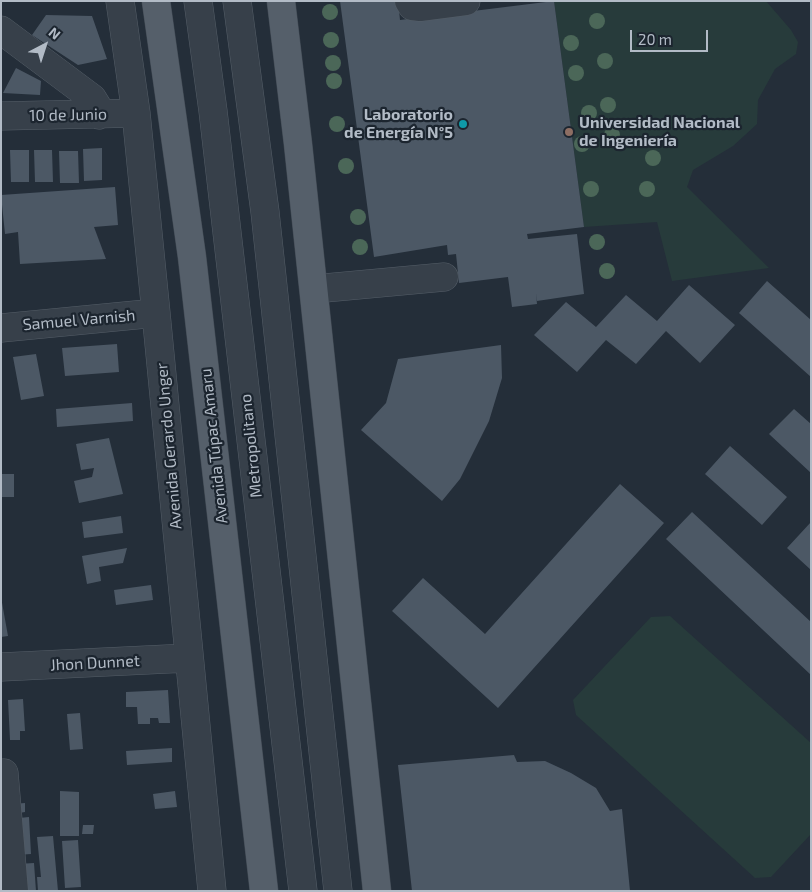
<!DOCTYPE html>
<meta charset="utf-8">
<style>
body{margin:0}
#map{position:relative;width:812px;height:892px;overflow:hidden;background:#242e39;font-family:"Exo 2",sans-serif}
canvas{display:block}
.frame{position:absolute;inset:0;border:2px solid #b2bbc6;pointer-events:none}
.north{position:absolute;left:20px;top:20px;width:50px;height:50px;-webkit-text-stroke:4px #1c252f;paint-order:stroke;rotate:40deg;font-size:14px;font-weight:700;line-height:20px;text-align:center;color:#b2bbc6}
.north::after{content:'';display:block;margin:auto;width:18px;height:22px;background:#b2bbc6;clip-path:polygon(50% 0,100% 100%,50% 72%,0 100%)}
.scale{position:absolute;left:630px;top:30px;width:78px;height:22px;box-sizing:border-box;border:2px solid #b2bbc6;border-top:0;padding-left:6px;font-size:15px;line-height:18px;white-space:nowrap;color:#b2bbc6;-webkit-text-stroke:4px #1c252f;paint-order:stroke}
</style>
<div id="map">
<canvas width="812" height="892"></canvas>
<div class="frame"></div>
<div class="north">N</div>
<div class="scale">20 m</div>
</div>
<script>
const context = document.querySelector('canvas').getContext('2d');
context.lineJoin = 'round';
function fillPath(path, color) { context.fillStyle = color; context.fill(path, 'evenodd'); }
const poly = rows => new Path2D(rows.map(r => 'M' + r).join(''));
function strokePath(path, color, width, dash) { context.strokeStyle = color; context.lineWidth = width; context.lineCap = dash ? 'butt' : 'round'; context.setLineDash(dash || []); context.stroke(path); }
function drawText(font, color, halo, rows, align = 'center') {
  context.font = font + ' "Exo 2",sans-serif'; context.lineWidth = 4.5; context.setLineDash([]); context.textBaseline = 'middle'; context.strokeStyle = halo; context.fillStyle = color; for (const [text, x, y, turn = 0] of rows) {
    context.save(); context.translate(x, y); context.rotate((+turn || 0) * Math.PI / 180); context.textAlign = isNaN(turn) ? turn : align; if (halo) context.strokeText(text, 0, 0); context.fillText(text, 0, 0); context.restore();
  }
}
const green = poly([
 [554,1,766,1,791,30,798,42,796,54,775,69,758,100,757,124,733,146,693,170,687,187,769,268,672,281,657,222,584,227],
 [670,616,811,743,811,834,771,877,755,878,576,715,573,700,651,617]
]);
const building = poly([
 [340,1,398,1,400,20,554,1,584,227,527,234,528,239,577,234,584,294,537,301,536,293,537,304,512,307,508,277,459,283,456,254,448,255,447,245,374,257],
 [46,15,92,16,107,59,78,65,32,35],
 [16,68,41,81,40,95,3,93],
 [102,148,102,180,84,181,83,149],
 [10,150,29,150,29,182,11,182],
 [34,150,52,150,53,182,35,182],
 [59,151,78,151,79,183,60,183],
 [115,187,118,225,94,227,106,259,20,264,18,232,5,234,1,195],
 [767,281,811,320,811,377,739,313],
 [689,285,735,325,700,363,666,331,636,364,606,340,577,372,534,335,566,302,596,327,626,295,657,321],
 [117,344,119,372,65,376,62,348],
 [501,345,502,378,489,421,460,479,442,501,361,430,386,403,398,359],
 [36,354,44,396,21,400,13,357],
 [132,403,133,421,57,427,56,409],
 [794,409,811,424,811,473,769,434],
 [109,438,123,494,79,503,74,481,92,477,94,468,81,470,76,444],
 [730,446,787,497,762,525,705,474],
 [1,474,14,474,14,497,1,497],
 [620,484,664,523,498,708,392,611,423,578,485,634],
 [692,512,811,622,811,675,666,539],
 [121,516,123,533,84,538,82,522],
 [811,522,811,570,787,548],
 [127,548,123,563,99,567,101,581,87,584,82,556],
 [151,585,153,600,116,605,114,590],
 [1,597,8,636,1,637],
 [168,690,170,723,159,723,158,718,150,718,150,724,138,724,137,707,126,707,126,692],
 [23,699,25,731,20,731,20,740,10,740,8,700],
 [80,713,83,749,70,750,67,714],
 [172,748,172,762,127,765,126,751],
 [514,755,517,762,545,761,571,773,596,788,610,811,622,809,630,891,412,891,398,765],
 [60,791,79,792,79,836,60,836],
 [175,791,177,807,155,809,153,794],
 [25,803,25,812,19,813,19,818,29,817,31,854,17,855,13,804],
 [83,825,94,825,93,834,82,834],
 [53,836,58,891,38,891,37,877,41,877,37,837],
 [78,840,81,887,65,888,62,841],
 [34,863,36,891,20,891,18,864]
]);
const minor = poly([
 [120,1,136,113,156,313,212,891],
 [198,1,213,111,303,891],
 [237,1,265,212,338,891],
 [409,1,412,6,420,7,466,1],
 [1,30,92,98,97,106,99,115],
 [1,116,136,113],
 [314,289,444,277],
 [1,328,156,313],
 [1,667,188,658],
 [4,773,14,891]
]);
const major = poly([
 [156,1,192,257,264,891],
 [281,1,298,144,377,891]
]);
const trees = [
 [330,12],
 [597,21],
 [331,40],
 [571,43],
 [605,61],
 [333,63],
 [576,73],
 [334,81],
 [608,105],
 [589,113],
 [337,124],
 [612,135],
 [582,144],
 [653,158],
 [346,166],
 [591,189],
 [647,189],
 [358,217],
 [597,242],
 [360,247],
 [607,271]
];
const markers = [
 [463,124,5,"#0f9aa8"],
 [569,132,5,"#8d6e63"]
];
const streetNames = [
 ["10 de Junio",68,115,-1],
 ["Samuel Varnish",79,320,-5],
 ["Avenida Gerardo Unger",169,446,-95],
 ["Avenida Túpac Amaru",214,446,-96],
 ["Metropolitano",251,446,-96],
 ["Jhon Dunnet",95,663,-3]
];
const poiNames = [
 ["Laboratorio",453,115],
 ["de Energía N°5",453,133],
 ["Universidad Nacional",579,123,"left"],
 ["de Ingeniería",579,141,"left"]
];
fillPath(green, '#273b3b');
fillPath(building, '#4c5865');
strokePath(minor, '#555e68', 29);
strokePath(major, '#404953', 29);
strokePath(minor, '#37404a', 28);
strokePath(major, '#555f6a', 28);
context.fillStyle = '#4b6758';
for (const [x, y] of trees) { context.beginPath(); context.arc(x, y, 8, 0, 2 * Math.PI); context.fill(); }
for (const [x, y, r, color] of markers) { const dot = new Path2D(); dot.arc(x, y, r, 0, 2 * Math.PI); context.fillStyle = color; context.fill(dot); strokePath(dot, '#1c252f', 2); }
drawText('16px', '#b2bbc6', '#1c252f', streetNames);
drawText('bold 16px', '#b2bbc6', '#1c252f', poiNames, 'right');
</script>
